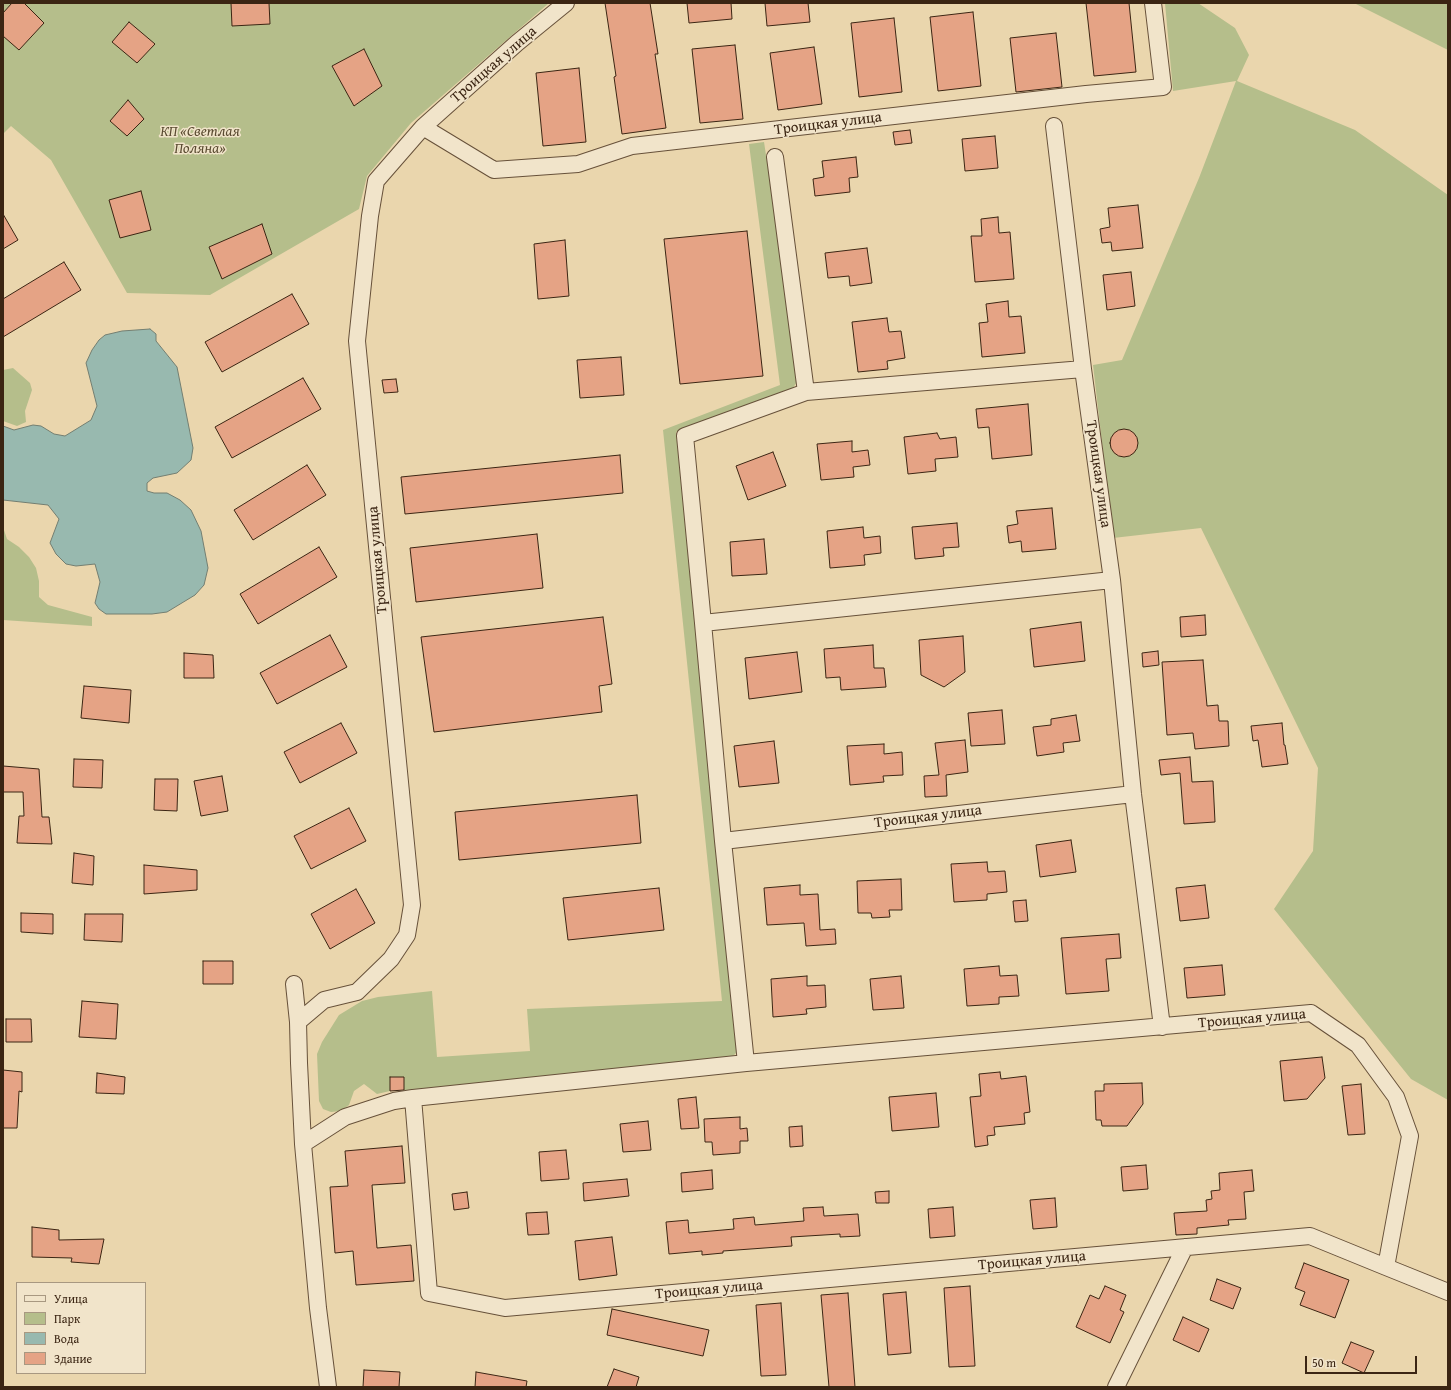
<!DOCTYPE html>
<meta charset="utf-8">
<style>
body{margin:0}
#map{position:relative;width:1451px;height:1390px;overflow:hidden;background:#ead6ad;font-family:"Gentium Book Plus",serif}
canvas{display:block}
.frame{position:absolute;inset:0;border:4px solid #3b2513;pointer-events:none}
.legend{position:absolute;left:16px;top:1282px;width:130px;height:92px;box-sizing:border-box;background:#f1e4ca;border:1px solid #a89881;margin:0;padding:5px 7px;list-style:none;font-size:12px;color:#3b2513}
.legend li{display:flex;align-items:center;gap:8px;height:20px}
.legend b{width:20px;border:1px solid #a89881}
.scale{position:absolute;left:1305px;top:1356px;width:112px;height:18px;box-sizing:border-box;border:2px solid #3b2513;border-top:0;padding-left:5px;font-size:12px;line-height:14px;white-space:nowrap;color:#3b2513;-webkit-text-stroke:3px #f1e4ca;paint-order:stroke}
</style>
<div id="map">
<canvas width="1451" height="1390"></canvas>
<div class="frame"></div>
<ul class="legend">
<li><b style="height:5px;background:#f1e4ca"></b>Улица</li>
<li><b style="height:11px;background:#b5be8b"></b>Парк</li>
<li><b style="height:11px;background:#98b9af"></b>Вода</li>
<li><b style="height:11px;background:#e5a385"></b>Здание</li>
</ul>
<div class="scale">50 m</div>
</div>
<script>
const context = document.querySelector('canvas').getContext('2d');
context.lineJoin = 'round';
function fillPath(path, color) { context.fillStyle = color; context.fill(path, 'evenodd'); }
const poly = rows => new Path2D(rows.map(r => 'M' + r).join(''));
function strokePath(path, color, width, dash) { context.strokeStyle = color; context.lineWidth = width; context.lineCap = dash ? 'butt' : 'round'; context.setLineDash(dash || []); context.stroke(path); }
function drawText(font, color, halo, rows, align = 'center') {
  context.font = font + ' "Gentium Book Plus",serif'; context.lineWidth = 3; context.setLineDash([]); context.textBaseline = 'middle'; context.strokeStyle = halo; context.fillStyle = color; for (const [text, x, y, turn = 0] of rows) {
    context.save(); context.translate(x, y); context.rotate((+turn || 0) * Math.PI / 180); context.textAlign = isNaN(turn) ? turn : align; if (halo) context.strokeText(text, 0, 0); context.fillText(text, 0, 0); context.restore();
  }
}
const green = poly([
 [3,3,549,3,411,123,367,176,359,209,210,295,127,293,51,160,11,126,3,134],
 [1165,3,1198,3,1235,28,1249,55,1237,81,1355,130,1448,195,1448,1100,1411,1079,1274,909,1313,851,1318,768,1201,528,1113,538,1093,365,1122,360,1199,178,1236,81,1173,91],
 [1354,3,1448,3,1448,50],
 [764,142,800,377,791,391,676,432,738,1051,731,1058,404,1091,404,1077,390,1077,390,1091,377,1094,364,1084,354,1091,349,1105,341,1111,331,1112,323,1109,319,1101,317,1054,322,1042,339,1015,362,1001,378,997,432,991,437,1057,530,1051,527,1009,722,1001,663,430,780,385,749,144],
 [13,368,30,383,32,390,25,411,26,422,17,426,3,421,3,370],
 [3,527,7,539,19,547,29,557,36,568,39,581,39,597,48,605,92,617,92,626,3,620]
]);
const water = poly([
 [150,329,156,334,156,341,177,367,193,448,191,460,177,473,153,478,147,483,147,491,154,493,167,493,180,500,191,510,201,531,208,568,204,585,195,595,167,612,152,614,106,614,99,609,95,603,100,582,95,564,76,566,66,564,56,554,50,543,59,519,48,505,3,500,3,426,14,430,33,425,41,426,54,434,65,436,91,420,97,406,86,363,92,350,99,340,105,335,122,331,150,329]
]);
const building = poly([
 [12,3,24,3,44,23,19,50,3,36,3,13,12,3],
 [231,3,269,3,270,24,232,26,231,3],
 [605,3,650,3,658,54,655,54,666,128,622,134,614,77,616,76,605,3],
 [687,3,731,3,732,19,689,23,687,3],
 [765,3,808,3,810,22,767,26,765,3],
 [1086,3,1129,3,1136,72,1094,76,1086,3],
 [973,12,981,86,938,91,930,17,973,12],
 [894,18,902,92,859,97,851,23,894,18],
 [129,22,155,44,137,63,112,42,129,22],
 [1056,33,1062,87,1016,92,1010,38,1056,33],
 [735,45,743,119,700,123,692,49,735,45],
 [814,47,822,104,778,110,770,53,814,47],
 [364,49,382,86,354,106,332,66,364,49],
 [579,68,586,142,543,146,536,73,579,68],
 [128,100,144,119,127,136,110,121,128,100],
 [910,130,912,143,895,145,893,132,910,130],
 [995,136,998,168,965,171,962,139,995,136],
 [856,157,858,177,849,178,850,192,815,196,813,179,824,177,822,161,856,157],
 [141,191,151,230,120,238,109,200,141,191],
 [1138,205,1143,248,1112,251,1111,242,1102,243,1100,229,1110,227,1108,208,1138,205],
 [3,214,18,240,3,249,3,214],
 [998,217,999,233,1010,232,1014,279,975,282,971,236,982,236,981,219,998,217],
 [262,224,272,254,222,279,209,247,262,224],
 [747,231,763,376,680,384,664,239,747,231],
 [565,240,569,296,538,299,534,244,565,240],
 [867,248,872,283,850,286,849,276,828,278,825,253,867,248],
 [64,262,81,290,3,337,3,299,64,262],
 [1131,272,1135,306,1107,310,1103,275,1131,272],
 [292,294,309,324,222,372,205,342,292,294],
 [1008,301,1009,317,1021,316,1025,353,982,357,979,323,988,322,986,304,1008,301],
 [887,318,889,332,901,331,905,358,887,361,888,369,858,372,852,322,887,318],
 [621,357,624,395,580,398,577,360,621,357],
 [303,378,321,409,232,458,215,427,303,378],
 [396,379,398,392,384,393,382,380,396,379],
 [1028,404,1032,455,992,459,989,427,978,428,976,409,1028,404],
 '1110 443a14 14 0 1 1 28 0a14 14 0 1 1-28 0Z',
 [937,433,940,439,956,437,958,457,935,459,936,471,908,474,904,437,937,433],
 [852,441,852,452,868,450,870,465,853,467,854,477,821,480,817,444,852,441],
 [773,452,786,486,748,500,736,466,773,452],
 [620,455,623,493,405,514,401,477,620,455],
 [307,465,326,495,253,540,234,510,307,465],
 [1052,508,1056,549,1022,552,1021,541,1009,543,1007,526,1018,524,1016,511,1052,508],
 [957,523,959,547,943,548,944,556,915,559,912,527,957,523],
 [863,527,864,538,880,536,881,553,864,555,865,565,830,568,827,531,863,527],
 [537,534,543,588,416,602,410,548,537,534],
 [764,539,767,574,732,576,730,542,764,539],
 [319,547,337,577,258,624,240,594,319,547],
 [1205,615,1206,635,1181,637,1180,617,1205,615],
 [603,617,612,684,599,686,602,712,434,732,421,637,603,617],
 [1081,622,1085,661,1034,667,1030,629,1081,622],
 [330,635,347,667,277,704,260,673,330,635],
 [963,636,965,672,944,687,921,675,919,640,963,636],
 [873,645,874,668,884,668,886,687,841,690,840,677,826,678,824,649,873,645],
 [1158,651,1159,665,1143,667,1142,653,1158,651],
 [797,652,802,692,749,699,745,658,797,652],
 [184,653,213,655,214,678,184,678,184,653],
 [1203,660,1207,706,1218,705,1219,721,1228,721,1229,746,1195,749,1193,733,1167,735,1162,662,1203,660],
 [84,686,131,690,129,723,81,718,84,686],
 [1002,710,1005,744,971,746,968,713,1002,710],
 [1076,715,1080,741,1063,743,1064,752,1037,756,1033,727,1051,725,1051,719,1076,715],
 [341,723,357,753,300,783,284,752,341,723],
 [1282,723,1284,745,1285,745,1288,764,1262,767,1258,740,1253,741,1251,726,1282,723],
 [965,740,968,772,946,775,947,796,925,797,924,776,939,775,935,743,965,740],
 [774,741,779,783,739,787,734,746,774,741],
 [884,744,884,754,902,752,903,775,883,776,884,782,850,785,847,746,884,744],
 [1190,757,1192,782,1213,781,1215,822,1184,824,1180,773,1161,775,1159,760,1190,757],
 [74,759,103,760,102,788,73,787,74,759],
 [3,766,39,769,42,817,49,817,52,844,17,843,19,816,24,816,23,792,3,792,3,766],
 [222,776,228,811,201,816,194,781,222,776],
 [155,779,178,779,177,811,154,810,155,779],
 [637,795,641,843,459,860,455,812,637,795],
 [349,808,366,841,311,869,294,836,349,808],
 [1071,840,1076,872,1040,877,1036,845,1071,840],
 [74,853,94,856,93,885,72,883,74,853],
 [987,862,988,872,1005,871,1007,892,987,894,987,900,954,902,951,864,987,862],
 [144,865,197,870,197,890,144,894,144,865],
 [901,879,902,910,889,910,890,917,872,918,871,913,858,913,857,881,901,879],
 [800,885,800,895,818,894,820,930,835,929,836,944,806,946,804,923,767,925,764,888,800,885],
 [1205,885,1209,918,1180,921,1176,888,1205,885],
 [659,888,664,930,568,940,563,898,659,888],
 [356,889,375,923,330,949,311,914,356,889],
 [1026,900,1028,921,1015,922,1013,901,1026,900],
 [21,913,53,914,53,934,21,932,21,913],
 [85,914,123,914,122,942,84,940,85,914],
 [1119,934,1121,958,1106,959,1109,991,1066,994,1061,938,1119,934],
 [203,961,233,961,233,984,203,984,203,961],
 [1222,965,1225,995,1187,998,1184,968,1222,965],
 [999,966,1000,976,1017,975,1019,996,999,997,999,1004,967,1006,964,969,999,966],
 [807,976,807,986,825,985,826,1007,806,1009,807,1014,773,1017,771,979,807,976],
 [901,976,904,1008,873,1010,870,979,901,976],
 [82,1001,118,1004,116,1039,79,1037,82,1001],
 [6,1019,31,1019,32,1042,6,1042,6,1019],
 [1322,1057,1325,1078,1307,1099,1284,1101,1280,1061,1322,1057],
 [3,1070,22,1072,22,1092,19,1091,17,1128,3,1128,3,1070],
 [1000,1072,1001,1079,1026,1076,1030,1112,1024,1113,1025,1124,994,1127,995,1135,987,1136,988,1145,975,1147,970,1097,981,1096,979,1074,1000,1072],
 [97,1073,125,1077,124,1094,96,1093,97,1073],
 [390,1077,404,1077,404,1090,390,1091,390,1077],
 [1142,1083,1143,1104,1127,1126,1102,1126,1101,1120,1096,1120,1095,1091,1104,1091,1104,1084,1142,1083],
 [1361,1084,1365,1134,1348,1135,1342,1086,1361,1084],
 [936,1093,939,1127,892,1131,889,1097,936,1093],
 [696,1097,699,1128,681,1129,678,1099,696,1097],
 [740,1117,740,1129,747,1128,748,1141,740,1141,740,1153,713,1155,712,1142,705,1142,704,1119,740,1117],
 [648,1121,651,1150,623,1152,620,1124,648,1121],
 [802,1126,803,1146,790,1147,789,1127,802,1126],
 [402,1146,405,1183,372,1185,377,1248,411,1245,414,1281,356,1285,353,1251,335,1253,330,1187,348,1186,345,1151,402,1146],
 [566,1150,569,1179,541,1181,539,1152,566,1150],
 [1146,1165,1148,1189,1123,1191,1121,1167,1146,1165],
 [712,1170,713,1189,682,1192,681,1173,712,1170],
 [1252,1170,1254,1191,1244,1192,1246,1219,1228,1220,1229,1225,1197,1228,1197,1234,1176,1235,1174,1213,1207,1211,1206,1200,1212,1199,1211,1191,1220,1190,1219,1173,1252,1170],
 [627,1179,629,1196,584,1201,583,1183,627,1179],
 [889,1191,889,1203,876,1203,875,1192,889,1191],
 [467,1192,469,1208,454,1210,452,1194,467,1192],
 [1055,1198,1057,1227,1033,1229,1030,1200,1055,1198],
 [823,1207,824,1216,858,1214,860,1236,840,1237,840,1234,791,1237,792,1246,723,1251,723,1253,702,1255,702,1251,669,1254,666,1222,688,1220,689,1233,734,1229,733,1219,754,1217,755,1225,804,1221,803,1208,823,1207],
 [953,1207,955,1236,930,1238,928,1209,953,1207],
 [547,1212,549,1234,528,1235,526,1213,547,1212],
 [32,1227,59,1230,59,1240,104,1239,99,1264,71,1262,72,1258,32,1257,32,1227],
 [612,1237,617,1275,579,1280,575,1241,612,1237],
 [1304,1263,1349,1280,1335,1318,1300,1305,1305,1292,1295,1288,1304,1263],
 [1217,1279,1241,1288,1233,1309,1210,1300,1217,1279],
 [970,1286,975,1366,949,1367,944,1288,970,1286],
 [1105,1286,1126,1295,1120,1310,1124,1312,1110,1343,1076,1327,1090,1295,1099,1299,1105,1286],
 [906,1292,911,1353,888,1355,883,1294,906,1292],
 [848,1293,855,1387,829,1387,821,1295,848,1293],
 [781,1303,786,1375,761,1376,756,1305,781,1303],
 [612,1309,709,1330,703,1356,607,1335,612,1309],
 [1183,1317,1209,1329,1199,1352,1173,1340,1183,1317],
 [1351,1342,1374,1351,1364,1373,1342,1363,1351,1342],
 [614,1369,639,1377,636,1387,607,1387,614,1369],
 [364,1370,400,1372,399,1387,363,1387,364,1370],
 [476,1372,527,1381,526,1387,475,1387,476,1372]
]);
const minor = poly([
 [566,3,517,43,423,127,494,170,578,164,632,146,1086,94,1163,87,1153,3],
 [1054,126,1083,369,1112,580,1133,794,1162,1027],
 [775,157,806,392],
 [1083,369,806,392,685,436,703,623,1112,580],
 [703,623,723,841,1133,794],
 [723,841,746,1063],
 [294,984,298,1022,299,1063,303,1144,318,1308,328,1387],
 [1311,1013,1358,1045,1396,1097,1410,1136,1386,1267,1310,1236,505,1308,429,1293,413,1098,746,1063,1311,1013],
 [298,1022,324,1000,357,992,391,959,407,935,412,905,357,341,370,216,376,181,423,127],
 [303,1144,345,1117,394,1101,413,1098],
 [1386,1267,1448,1292],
 [1116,1387,1185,1247]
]);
const streetNames = [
 ["Троицкая улица",494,65,-41],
 ["Троицкая улица",828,124,-7],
 ["Троицкая улица",1098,474,82],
 ["Троицкая улица",378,560,-95],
 ["Троицкая улица",928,817,-7],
 ["Троицкая улица",1252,1019,-5],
 ["Троицкая улица",1032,1261,-5],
 ["Троицкая улица",709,1290,-5]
];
const parkNames = [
 ["КП «Светлая",200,132],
 ["Поляна»",200,149]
];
fillPath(green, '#b5be8b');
fillPath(water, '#98b9af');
strokePath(water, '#737e71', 1);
fillPath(building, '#e5a385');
strokePath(building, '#3b2513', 1);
strokePath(minor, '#67513a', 18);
strokePath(minor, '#f1e4ca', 16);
drawText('15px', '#3b2513', '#f1e4ca', streetNames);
drawText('italic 15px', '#5a4b31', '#f1e4ca', parkNames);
</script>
